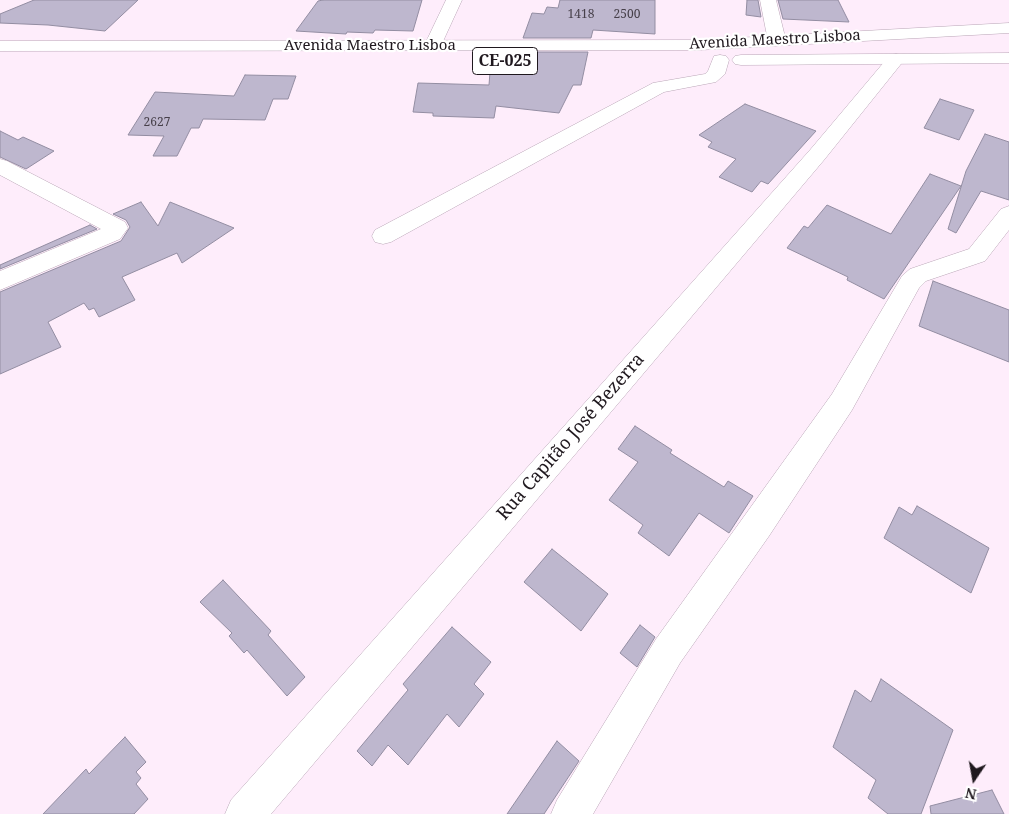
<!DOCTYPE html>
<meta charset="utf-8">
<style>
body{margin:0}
#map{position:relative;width:1009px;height:814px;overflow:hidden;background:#feedfb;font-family:"Noto Serif",serif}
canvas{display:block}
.north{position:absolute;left:949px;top:754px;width:50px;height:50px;-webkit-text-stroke:4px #fff;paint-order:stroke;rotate:192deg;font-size:14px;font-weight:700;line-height:20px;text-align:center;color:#1f181e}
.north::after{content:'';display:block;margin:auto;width:18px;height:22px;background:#1f181e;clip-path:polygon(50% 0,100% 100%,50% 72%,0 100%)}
</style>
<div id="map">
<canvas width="1009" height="814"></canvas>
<div class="north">N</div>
</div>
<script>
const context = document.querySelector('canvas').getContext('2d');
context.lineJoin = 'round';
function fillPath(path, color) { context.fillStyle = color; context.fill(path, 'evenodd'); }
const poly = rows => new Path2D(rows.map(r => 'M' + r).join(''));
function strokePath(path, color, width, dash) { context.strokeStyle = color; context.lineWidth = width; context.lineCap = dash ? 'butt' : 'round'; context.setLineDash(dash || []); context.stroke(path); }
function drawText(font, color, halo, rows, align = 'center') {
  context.font = font + ' "Noto Serif",serif'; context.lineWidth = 4.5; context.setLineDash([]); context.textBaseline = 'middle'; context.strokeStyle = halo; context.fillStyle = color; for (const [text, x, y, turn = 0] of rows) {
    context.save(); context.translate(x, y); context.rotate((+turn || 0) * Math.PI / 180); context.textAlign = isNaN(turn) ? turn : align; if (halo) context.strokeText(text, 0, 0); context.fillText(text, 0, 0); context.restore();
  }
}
const building = poly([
 [34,0,138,0,105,31,48,25,0,23,0,14,34,0],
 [323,0,422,0,413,31,375,30,373,33,347,32,346,34,296,31,318,1,323,0],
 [560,0,655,0,655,34,593,30,591,38,523,38,532,13,544,14,547,7,558,8,560,0],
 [747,0,758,0,761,17,746,15,747,0],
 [778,0,838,0,849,22,783,19,778,0],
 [518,52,588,52,581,85,573,85,559,113,496,106,494,118,433,116,433,113,413,112,418,83,489,85,490,72,511,72,518,52],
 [245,75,296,76,288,99,273,99,265,120,203,119,199,128,191,128,177,156,153,156,164,136,128,135,155,92,234,96,245,75],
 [940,99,974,110,959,140,924,128,940,99],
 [745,104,816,131,768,184,761,181,752,192,719,177,736,159,708,147,712,142,699,135,745,104],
 [0,131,18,140,23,137,54,151,26,169,0,157,0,131],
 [985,134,1009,142,1009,200,981,191,956,233,948,229,966,171,985,134],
 [930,174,961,186,884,299,847,280,848,277,787,248,804,226,808,228,827,205,891,234,930,174],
 [141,202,158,226,170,202,234,228,182,263,177,253,122,277,135,300,99,317,94,308,89,310,84,303,48,322,61,347,0,374,0,292,121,241,130,227,126,220,113,214,141,202],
 [90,225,97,229,0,269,0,265,90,225],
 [933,281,1009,310,1009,362,919,326,933,281],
 [635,426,672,450,670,453,724,487,728,481,753,496,729,533,699,513,669,556,638,533,643,525,609,500,638,462,618,449,635,426],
 [917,506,989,548,971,593,884,538,899,507,912,515,917,506],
 [552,549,608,594,581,631,524,582,552,549],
 [223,580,271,631,268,635,305,677,287,696,247,650,244,653,229,636,232,633,200,602,223,580],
 [640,625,655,637,637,667,620,653,640,625],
 [452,627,491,662,474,684,484,694,459,727,447,714,408,765,388,745,372,766,357,751,408,690,403,684,452,627],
 [881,679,953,730,921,814,888,814,868,798,876,780,833,747,855,690,871,702,881,679],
 [125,737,146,762,136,772,141,778,136,784,148,799,134,814,43,814,86,769,89,774,125,737],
 [557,741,579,761,544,814,507,814,557,741],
 [992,790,1004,814,931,814,930,806,992,790]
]);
const minor = poly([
 [446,0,462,0,439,50,433,51,427,50,424,46,446,0],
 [760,0,776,0,786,41,783,45,771,45,768,41,760,0],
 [896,54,902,55,905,59,824,160,271,814,225,814,231,800,810,150,890,55,896,54],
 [720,55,726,56,729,60,725,74,716,82,664,92,391,242,383,244,375,242,372,236,375,230,653,83,705,74,708,71,714,56,720,55],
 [0,159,7,161,125,222,128,228,120,239,0,290,0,271,101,229,0,175,0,159],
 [1009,206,1009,230,985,261,926,281,919,288,852,410,769,536,680,663,593,814,551,814,557,800,656,639,832,394,902,276,910,269,969,249,1001,209,1009,206]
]);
const highway = poly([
 [1009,23,1009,33,699,50,0,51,0,41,699,40,1009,23],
 [1009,53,1009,63,741,65,735,64,732,60,735,56,741,55,1009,53]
]);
const farNumbernames = [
 ["1418",581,15],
 ["2500",627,15],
 ["2627",157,123]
];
const farStreetnames = [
 ["Avenida Maestro Lisboa",775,40,-3],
 ["Avenida Maestro Lisboa",370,46]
];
const shields = [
 [505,61,65]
];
const shieldNames = [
 ["CE-025",505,61]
];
const streetNames = [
 ["Rua Capitão José Bezerra",571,437,-49]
];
fillPath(building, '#beb7ce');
strokePath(building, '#938da2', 1);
strokePath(minor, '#baa6b7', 1);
strokePath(highway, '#baa6b7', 1);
fillPath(minor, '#fff');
fillPath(highway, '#fff');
drawText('12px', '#47404a', null, farNumbernames);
drawText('15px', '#1f181e', '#fff', farStreetnames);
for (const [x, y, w] of shields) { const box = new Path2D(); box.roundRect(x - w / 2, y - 13.5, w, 27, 4); context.fillStyle = '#fff'; context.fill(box); strokePath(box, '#1f181e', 1); }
drawText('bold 16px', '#1f181e', null, shieldNames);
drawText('18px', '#1f181e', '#fff', streetNames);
</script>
